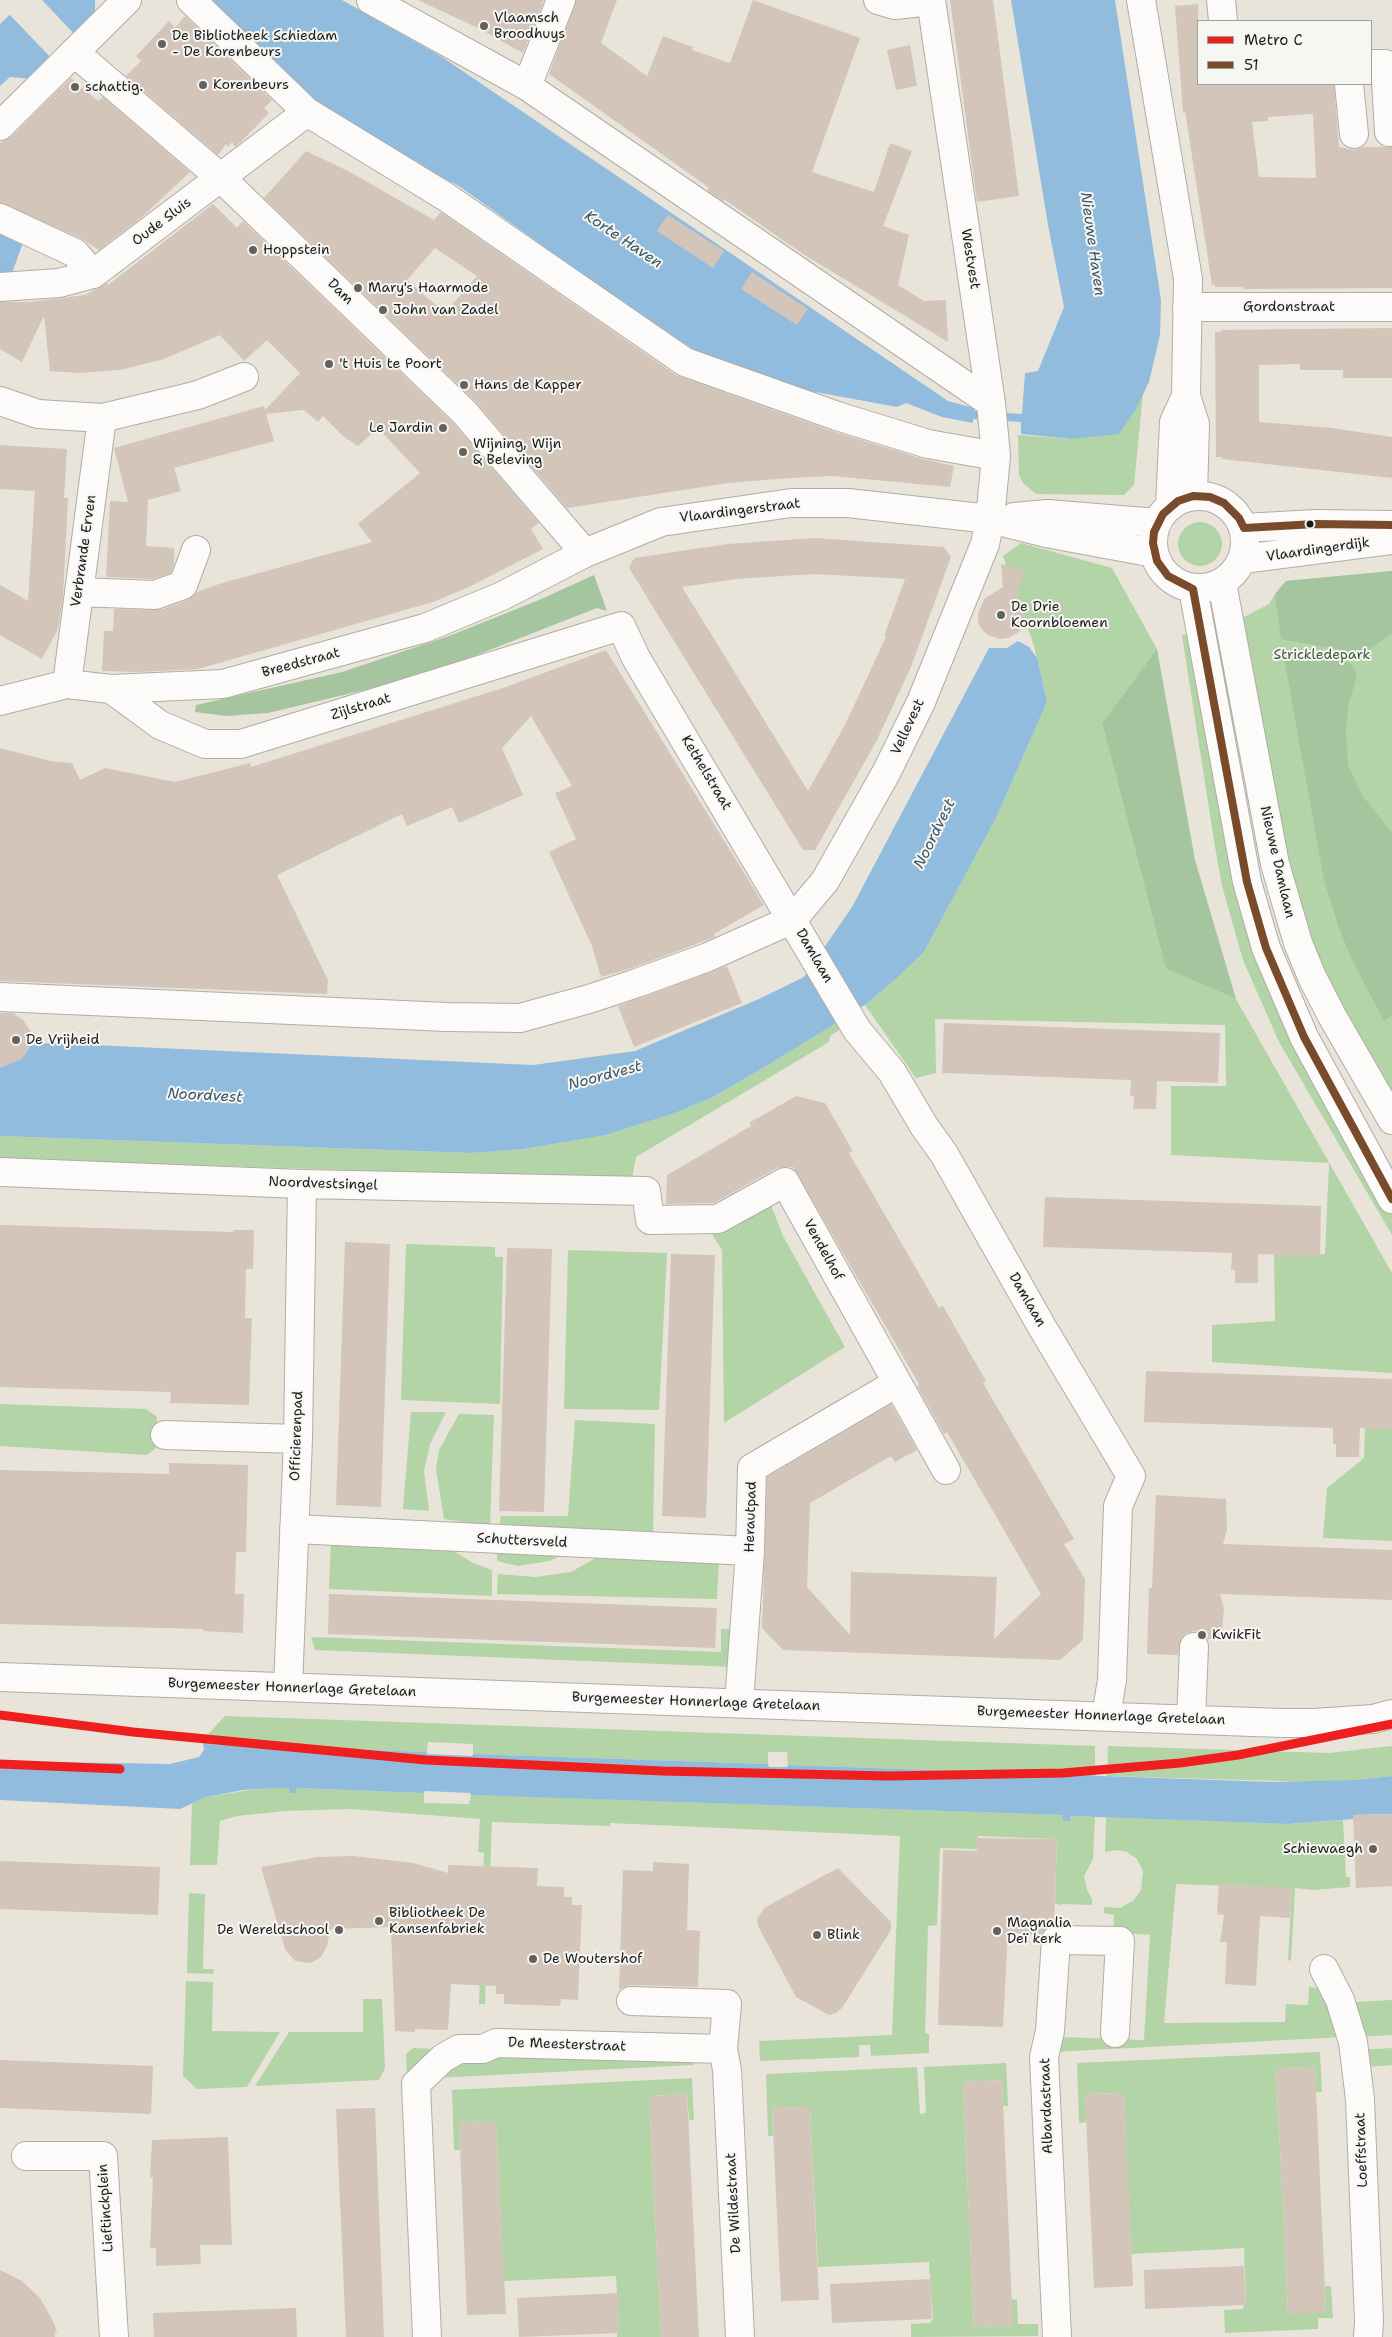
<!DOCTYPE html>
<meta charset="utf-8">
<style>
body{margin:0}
#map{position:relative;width:1392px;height:2337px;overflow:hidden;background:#e9e4d9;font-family:"Shantell Sans",sans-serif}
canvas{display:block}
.legend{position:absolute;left:1197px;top:20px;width:175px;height:65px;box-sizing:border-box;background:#f6f6f2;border:1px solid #9f9f9c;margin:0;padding:6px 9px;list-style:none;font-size:15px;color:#1c1c1c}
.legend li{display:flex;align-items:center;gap:10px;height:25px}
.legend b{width:25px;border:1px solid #9f9f9c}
</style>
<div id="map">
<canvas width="1392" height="2337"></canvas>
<ul class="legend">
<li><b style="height:6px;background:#ef1f1f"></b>Metro C</li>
<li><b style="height:6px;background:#7a4b2a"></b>51</li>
</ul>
</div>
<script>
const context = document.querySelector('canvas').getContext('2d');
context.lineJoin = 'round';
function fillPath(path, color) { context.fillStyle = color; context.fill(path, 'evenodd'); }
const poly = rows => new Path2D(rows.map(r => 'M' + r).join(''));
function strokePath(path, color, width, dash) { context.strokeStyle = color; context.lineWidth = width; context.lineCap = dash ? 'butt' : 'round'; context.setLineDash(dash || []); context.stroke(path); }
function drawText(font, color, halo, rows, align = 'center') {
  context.font = font + ' "Shantell Sans",sans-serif'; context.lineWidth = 4; context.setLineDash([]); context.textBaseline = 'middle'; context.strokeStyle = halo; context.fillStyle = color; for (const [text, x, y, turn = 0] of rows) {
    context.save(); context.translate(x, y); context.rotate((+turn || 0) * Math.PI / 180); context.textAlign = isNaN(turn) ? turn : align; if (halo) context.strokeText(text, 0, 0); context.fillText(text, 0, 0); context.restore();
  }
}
const green = poly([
 [1143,393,1134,485,1124,495,1036,494,1023,483,1019,475,1018,435,1071,439,1136,409],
 '1178 544a22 22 0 1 1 44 0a22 22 0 1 1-44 0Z',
 [1021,543,1112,568,1157,649,1102,723,1166,969,1236,999,1392,1273,1392,1373,1212,1362,1212,1325,1275,1321,1274,1254,1325,1254,1329,1163,1171,1155,1171,1086,1226,1086,1225,1025,935,1019,936,1073,916,1078,865,1005,897,978,924,952,996,818,1047,702,1034,646,1003,556],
 [1392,571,1392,1105,1300,925,1242,618,1269,604,1275,594,1286,581],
 [1193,634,1229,857,1392,1208,1392,1235,1279,1042,1243,960,1222,886,1214,841,1182,635],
 [838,1021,839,1030,830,1036,829,1042,636,1157,632,1179,0,1159,0,1136,470,1153,524,1149,606,1135,675,1113,713,1097,768,1065],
 [769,1200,783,1236,845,1347,724,1423,722,1250,712,1234],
 [406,1244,495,1247,495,1257,503,1257,500,1404,401,1400],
 [568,1250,667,1253,659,1410,564,1409],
 [0,1404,146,1409,157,1417,156,1448,147,1455,0,1446],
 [411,1412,446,1412,430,1444,424,1471,429,1511,403,1509],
 [459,1414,494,1415,490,1526,444,1519,436,1469,439,1450],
 [575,1420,655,1424,653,1535,499,1527,501,1516,568,1516],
 [1365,1426,1392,1428,1392,1541,1323,1538,1327,1488,1364,1458],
 [331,1541,449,1548,473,1563,492,1570,492,1596,329,1589],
 [497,1547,571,1551,549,1561,518,1566,497,1561],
 [601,1555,719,1559,717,1599,497,1594,498,1574,535,1577,571,1572],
 [721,1629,735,1629,734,1667,315,1650,311,1637,721,1652],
 [225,1716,1095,1746,1095,1776,788,1765,787,1752,768,1752,768,1764,473,1754,473,1744,428,1742,427,1752,203,1744,202,1741],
 [1108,1746,1329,1753,1392,1746,1392,1776,1354,1780,1316,1782,1107,1776],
 [263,1788,290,1788,296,1793,296,1788,424,1793,424,1803,469,1804,471,1795,510,1796,1063,1815,1063,1820,1069,1821,1070,1816,1095,1817,1093,1859,1084,1876,1087,1890,1092,1899,1092,1905,1061,1904,1061,1906,1055,1903,1057,1839,978,1836,977,1849,940,1848,937,1925,928,1926,925,2033,929,2034,929,2053,871,2056,870,2045,859,2045,859,2057,760,2061,759,2041,892,2035,900,1836,610,1823,610,1826,492,1822,485,2004,479,2004,484,1853,478,1852,480,1819,350,1809,284,1811,237,1816,220,1821,217,1865,190,1865,192,1803,206,1797],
 [1106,1817,1288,1824,1343,1820,1346,1877,1350,1877,1350,1887,1314,1890,1295,1888,1291,1961,1288,1960,1292,1888,1176,1884,1164,2023,1285,2022,1286,2004,1308,2005,1309,1987,1315,1988,1323,1990,1344,2037,1053,2052,1062,2037,1144,2040,1150,1935,1113,1932,1114,1915,1104,1913,1104,1907,1120,1908,1133,1901,1141,1890,1143,1871,1137,1859,1127,1852,1118,1850,1105,1852],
 [189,1893,205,1894,203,1969,214,1969,213,1974,187,1973],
 [186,1981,213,1982,212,2031,280,2032,247,2087,197,2089,183,2076],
 [1353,1997,1356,2002,1392,2000,1392,2035,1358,2037],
 [363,1999,382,1999,385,2068,379,2080,255,2086,289,2032,363,2032],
 [413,2048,439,2049,407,2079,406,2054],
 [1392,2048,1392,2065,1366,2067,1359,2050],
 [1320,2052,1322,2092,1316,2092,1315,2067,1276,2068,1288,2313,1326,2312,1325,2286,1331,2286,1333,2318,1318,2318,1318,2329,1225,2333,1224,2310,1243,2309,1244,2305,1246,2305,1244,2248,1131,2254,1124,2093,1086,2094,1087,2122,1079,2123,1077,2063],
 [473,2056,693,2060,694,2065,435,2078],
 [1006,2063,1008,2106,1003,2106,1002,2080,963,2082,974,2327,1012,2326,1011,2299,1017,2300,1018,2324,1038,2324,1038,2336,911,2337,911,2324,930,2323,933,2318,929,2262,818,2267,810,2107,772,2108,773,2136,768,2136,766,2074,917,2067,920,2114,926,2113,924,2067],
 [692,2078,694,2120,689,2120,687,2094,649,2096,661,2337,606,2337,617,2337,617,2333,619,2332,616,2276,504,2281,496,2121,459,2122,460,2150,454,2150,452,2090]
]);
const forest = poly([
 [1392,571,1392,633,1367,651,1358,653,1281,639,1275,594,1286,581],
 [594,575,607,611,597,608,423,676,268,713,226,716,195,712,196,705,342,672,449,636,539,600],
 [1157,649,1195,860,1236,999,1166,969,1102,723],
 [1296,651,1345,661,1351,664,1357,675,1348,707,1346,732,1348,765,1362,795,1392,833,1392,1016,1384,1021,1351,958,1339,928,1324,880,1283,652]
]);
const water = poly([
 [25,0,95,0,95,19,33,79,10,77,0,86,0,24],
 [201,0,342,0,442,57,948,401,974,408,974,411,1022,414,1025,373,1038,371,1064,307,1048,225,1011,0,1115,0,1161,300,1160,335,1149,382,1136,409,1119,434,1071,439,1021,434,1021,422,973,419,973,423,942,417,906,403,897,407,810,391,699,353,627,306,459,186,328,121],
 [0,227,24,240,12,273,0,273],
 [1018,641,1029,647,1037,658,1047,702,996,818,924,952,897,978,865,1005,768,1065,713,1097,675,1113,606,1135,524,1149,471,1153,0,1136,0,1047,6,1049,49,1043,533,1065,635,1051,759,999,804,977,852,907,989,648,1007,648],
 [203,1744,427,1752,427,1754,472,1756,473,1754,768,1764,769,1767,787,1767,788,1765,1274,1782,1354,1780,1392,1776,1392,1814,1354,1815,1353,1819,1288,1824,1070,1816,1070,1821,1063,1821,1063,1815,471,1795,470,1793,425,1791,424,1793,296,1788,296,1793,290,1793,289,1788,273,1788,243,1790,206,1797,180,1809,0,1800,0,1761,170,1764,199,1757,204,1750]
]);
const pier = poly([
 [22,0,42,0,78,38,54,61,8,13]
]);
const building = poly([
 [418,0,544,0,523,53,480,29],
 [576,0,617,0,601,43,647,76,663,36,693,47,692,50,730,63,753,0,860,38,812,172,874,192,890,143,912,151,883,226,909,235,898,285,924,301,946,300,948,342,803,254,725,200,723,201,708,191,708,187,549,74],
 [950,0,993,0,1019,196,977,202],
 [1198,4,1198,84,1334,84,1339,147,1355,150,1363,147,1392,147,1392,288,1243,289,1243,287,1215,287,1214,284,1212,285,1185,111,1183,112,1175,6],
 [1313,114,1316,178,1259,177,1252,122,1268,121,1268,117],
 [185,16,272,100,264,108,269,113,241,142,235,147,232,142,228,147,226,144,218,155,126,76,141,61,136,56,169,21,175,28],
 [910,45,917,86,896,90,887,50],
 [71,78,98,101,103,97,190,172,141,218,99,250,82,239,0,203,0,143,11,137],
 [306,151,348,171,434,220,441,212,676,375,832,431,923,459,954,466,950,487,832,476,789,478,728,483,567,508,475,401,264,198],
 [435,248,477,276,445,313,407,280],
 [213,204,237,228,243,221,453,423,539,523,531,529,543,549,467,588,433,602,198,669,138,672,102,671,104,631,113,631,114,609,160,610,188,600,197,592,219,584,372,542,358,524,420,473,378,428,358,446,343,436,323,416,318,422,304,410,266,414,274,441,174,468,181,491,148,500,146,546,174,548,174,565,171,573,153,579,106,577,110,501,128,502,114,448,264,406,265,410,300,373,267,340,244,361,220,335,164,359,120,370,78,373,50,371,44,316,22,362,0,349,0,302,31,302,85,295,107,283,108,285],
 [668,215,724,251,713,268,657,231],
 [752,272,808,309,797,325,741,289],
 [1392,328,1392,378,1343,378,1343,370,1300,370,1300,364,1259,365,1259,422,1332,428,1392,437,1392,478,1222,459,1222,457,1216,457,1215,332,1221,332,1221,330],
 [0,445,67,449,64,498,68,498,63,597,58,629,42,659,0,635,0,585,28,601,35,491,0,489],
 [815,538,944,547,951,557,911,667,877,740,815,850,803,850,629,568,634,558,728,544],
 [814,574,905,579,884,636,886,637,845,725,808,791,682,587,737,579],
 [1001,564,1026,570,1016,594,1023,605,1025,617,1019,632,1008,638,1000,639,988,635,982,630,978,622,978,614,984,599,1003,587],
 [606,650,764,905,714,934,715,937,632,968,601,977,592,946,549,852,576,839,555,793,572,786,531,716,502,748,523,795,459,823,452,807,407,826,402,814,277,875,328,980,327,994,0,981,0,748,50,761,72,763,80,780,105,768,175,782,250,763,251,767,506,687],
 [727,966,742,1003,634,1047,618,1006],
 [0,1013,13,1013,23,1020,30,1030,32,1038,29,1049,22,1059,0,1068],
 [944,1023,1220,1033,1218,1083,1157,1081,1156,1109,1133,1109,1134,1096,1130,1096,1131,1080,942,1073],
 [796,1096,825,1103,853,1151,849,1153,939,1308,943,1306,964,1343,986,1381,983,1383,1074,1539,1064,1544,1085,1579,1083,1640,1060,1660,783,1650,762,1628,767,1477,891,1404,917,1450,895,1462,891,1456,810,1503,807,1587,850,1635,851,1572,997,1577,994,1639,1041,1594,947,1432,944,1434,917,1386,919,1384,793,1167,777,1168,714,1203,666,1204,667,1175,751,1126,749,1123],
 [1045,1197,1321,1206,1320,1256,1258,1254,1258,1283,1235,1283,1235,1270,1231,1270,1232,1253,1043,1247],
 [0,1225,233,1232,233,1230,254,1230,253,1269,246,1269,245,1318,252,1318,249,1405,170,1403,171,1392,0,1387],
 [345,1242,390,1244,381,1507,336,1505],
 [507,1248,552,1249,544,1512,499,1511],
 [671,1254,715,1255,706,1518,662,1516],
 [1146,1371,1392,1379,1392,1429,1360,1428,1359,1457,1336,1457,1336,1444,1333,1444,1333,1428,1144,1422],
 [169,1463,248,1465,246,1552,236,1552,235,1594,244,1594,243,1633,203,1631,203,1629,0,1624,0,1470,169,1474],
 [1156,1495,1226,1499,1227,1530,1223,1544,1392,1550,1392,1600,1220,1594,1224,1609,1221,1639,1207,1639,1202,1634,1194,1631,1187,1633,1181,1638,1178,1655,1147,1654,1149,1588,1152,1588],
 [329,1594,717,1608,715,1648,328,1634],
 [1392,1814,1392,1886,1356,1888,1353,1815],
 [977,1838,1057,1839,1054,1925,1048,1926,1041,1936,1008,1932,1003,2027,938,2025,943,1850,977,1851],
 [353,1856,413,1863,448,1873,448,1865,538,1868,537,1886,564,1887,564,1897,572,1897,572,1905,582,1905,578,2000,561,1999,560,2006,504,2004,504,1994,496,1994,496,1986,451,1984,448,2030,415,2029,415,2032,395,2031,391,1927,330,1929,327,1946,321,1957,311,1963,295,1961,285,1949,261,1867,318,1857],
 [0,1861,160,1867,158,1915,0,1909],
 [653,1862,689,1864,687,1930,700,1931,698,1987,631,1985,619,1989,623,1870,653,1871],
 [838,1868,891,1922,891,1930,842,2008,836,2013,829,2015,796,1997,758,1926,757,1919,764,1908],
 [1219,1884,1292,1888,1290,1918,1260,1916,1256,1986,1225,1984,1227,1942,1220,1942,1224,1915,1217,1914],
 [0,2060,153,2066,151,2114,0,2108],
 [1315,2067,1326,2312,1288,2314,1276,2068],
 [1002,2080,1013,2326,974,2327,963,2082],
 [1124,2093,1133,2286,1094,2288,1085,2094],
 [687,2094,699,2337,661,2337,649,2096],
 [810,2107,819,2300,781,2301,772,2108],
 [375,2108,384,2337,346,2337,336,2109],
 [496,2121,506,2314,467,2315,459,2122],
 [228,2137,232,2245,200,2245,201,2264,156,2266,156,2248,150,2248,153,2177,150,2178,152,2140],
 [1244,2266,1246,2305,1145,2309,1144,2270],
 [0,2270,22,2281,40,2298,52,2319,57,2332,54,2333,55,2337,0,2337],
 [931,2279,932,2319,832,2323,830,2284],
 [618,2293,619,2333,519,2337,517,2298],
 [296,2308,297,2337,154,2337,153,2313]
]);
const minor = poly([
 [191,0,307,112,446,197,685,362,837,416,928,444,996,456],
 [371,0,527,86,991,403],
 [878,0,895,5,931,1],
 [1141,0,1188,279,1186,396,1195,424,1193,496],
 [1221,0,1223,21],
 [74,52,221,178,464,412,585,553],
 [1371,64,1385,64,1389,132],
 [1349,84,1354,134],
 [527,86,561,0],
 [0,126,127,0],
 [0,218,75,253,93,274],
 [0,287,59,283,93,274,307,112],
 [1187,307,1392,307],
 [0,401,38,414,102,418,198,395,244,377],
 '1153 542a46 46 0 1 1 92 0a46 46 0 1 1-92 0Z',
 [1170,506,1174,422,1186,396],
 [1014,517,1048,514,1157,523],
 [1244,528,1316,524,1392,525],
 [1243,559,1392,540],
 [1222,583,1275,864,1298,943,1312,977,1332,1016,1392,1120],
 [1193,589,1247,882,1266,948,1304,1037,1392,1199],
 [79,592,155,595,183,585,196,550],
 [67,684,102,418],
 [111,689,160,725,205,744,241,744,621,626,636,658,857,1030,892,1072,924,1126,944,1154,1042,1327,1131,1476,1118,1506,1112,1680,1106,1716],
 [0,701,67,684,111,689,223,684,425,628,502,596,585,553,661,522,791,503,848,503,990,519,1046,533,1154,553],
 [0,997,447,1017,520,1018,589,999,637,983,708,957,793,919,825,881,886,773,921,702,985,544,990,519,996,456,991,403,931,0],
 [0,1172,302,1184,646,1191,650,1220,718,1219,785,1182,946,1470],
 [165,1435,298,1439],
 [294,1529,750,1551],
 [0,1677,1281,1723,1314,1723,1373,1719,1392,1714],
 [288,1687,298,1439,302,1184],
 [739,1703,750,1551,752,1468,897,1383],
 [1191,1719,1194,1647],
 [1324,1969,1340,2000,1353,2042,1360,2099,1369,2321,1368,2337],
 [631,2001,727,2004,723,2049],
 [26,2156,103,2156,114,2337],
 [427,2337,416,2084,443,2058,459,2049,483,2049,496,2043,723,2049,727,2070,740,2337],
 [1057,2337,1044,2057,1050,2031,1056,1940,1120,1941,1115,2033]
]);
const bus1 = poly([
 [1392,525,1316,524,1244,528,1239,518,1224,503,1210,497,1193,496,1178,501,1163,514,1154,532,1153,543,1157,561,1168,576,1193,589,1247,882,1266,948,1304,1037,1392,1199]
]);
const metro1 = poly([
 [0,1715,133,1732,426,1760,662,1771,888,1776,1063,1773,1180,1763,1238,1755,1392,1724],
 [0,1764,120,1769]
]);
const markers = [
 [484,26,5,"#64625e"],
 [162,44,5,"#64625e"],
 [203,85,5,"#64625e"],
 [75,87,5,"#64625e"],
 [253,250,5,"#64625e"],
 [358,288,5,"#64625e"],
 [383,310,5,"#64625e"],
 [329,364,5,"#64625e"],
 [464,385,5,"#64625e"],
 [443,428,5,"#64625e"],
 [463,452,5,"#64625e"],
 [1310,524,4.5,"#1c1c1c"],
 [1001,615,5,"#64625e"],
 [16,1040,5,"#64625e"],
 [1202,1635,5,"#64625e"],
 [1373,1849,5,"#64625e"],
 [379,1921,5,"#64625e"],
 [339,1930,5,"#64625e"],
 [997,1931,5,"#64625e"],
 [817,1935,5,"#64625e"],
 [533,1959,5,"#64625e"]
];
const poiNames = [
 ["Vlaamsch",494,18],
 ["Broodhuys",494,34],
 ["De Bibliotheek Schiedam",172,36],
 ["- De Korenbeurs",172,52],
 ["Korenbeurs",213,85],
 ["schattig.",85,87],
 ["Hoppstein",263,250],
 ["Mary's Haarmode",368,288],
 ["John van Zadel",393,310],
 ["'t Huis te Poort",339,364],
 ["Hans de Kapper",474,385],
 ["Le Jardin",433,428,"right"],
 ["Wijning, Wijn",473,444],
 ["& Beleving",473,460],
 ["De Drie",1011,607],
 ["Koornbloemen",1011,623],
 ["De Vrijheid",26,1040],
 ["KwikFit",1212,1635],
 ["Schiewaegh",1363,1849,"right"],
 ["Bibliotheek De",389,1913],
 ["Kansenfabriek",389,1929],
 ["Magnalia",1007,1923],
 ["Deï kerk",1007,1939],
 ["De Wereldschool",329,1930,"right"],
 ["Blink",827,1935],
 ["De Woutershof",543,1959]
];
const streetNames = [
 ["Oude Sluis",162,222,-37],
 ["Westvest",970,259,81],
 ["Dam",340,292,45],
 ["Gordonstraat",1289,307],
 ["Vlaardingerstraat",740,511,-7],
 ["Vlaardingerdijk",1318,550,-8],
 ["Verbrande Erven",84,551,-82],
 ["Breedstraat",301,663,-15],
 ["Zijlstraat",361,707,-17],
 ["Vellevest",908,727,-65],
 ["Kethelstraat",706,773,59],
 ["Nieuwe Damlaan",1277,862,77],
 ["Damlaan",814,956,60],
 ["Noordvestsingel",323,1184,2],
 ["Vendelhof",823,1250,61],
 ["Damlaan",1027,1300,60],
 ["Officierenpad",297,1436,-88],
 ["Herautpad",751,1517,-88],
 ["Schuttersveld",522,1541,3],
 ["Burgemeester Honnerlage Gretelaan",292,1688,2],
 ["Burgemeester Honnerlage Gretelaan",696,1702,2],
 ["Burgemeester Honnerlage Gretelaan",1101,1716,2],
 ["De Meesterstraat",567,2045,2],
 ["Albardastraat",1047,2106,-92],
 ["Loeffstraat",1362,2150,-92],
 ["De Wildestraat",734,2203,-93],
 ["Lieftinckplein",106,2208,-94]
];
const parkNames = [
 ["Strickledepark",1322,655]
];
const waterNames = [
 ["Korte Haven",623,240,34],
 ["Nieuwe Haven",1092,244,82],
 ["Noordvest",935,834,-64],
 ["Noordvest",605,1076,-15],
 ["Noordvest",205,1096,3]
];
fillPath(green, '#b2d4a7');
fillPath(forest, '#a4c59e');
fillPath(water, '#92bcdd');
fillPath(pier, '#e9e4d9');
fillPath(building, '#d3c5ba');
strokePath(minor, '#b0ada6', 30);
strokePath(minor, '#fcfbf9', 28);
strokePath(bus1, '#7a4b2a', 8);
strokePath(metro1, '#ef1f1f', 9);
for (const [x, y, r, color] of markers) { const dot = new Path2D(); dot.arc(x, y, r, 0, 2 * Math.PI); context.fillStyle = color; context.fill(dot); strokePath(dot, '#f6f6f2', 2); }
drawText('14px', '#1c1c1c', '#f6f6f2', poiNames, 'left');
drawText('14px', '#1c1c1c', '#f6f6f2', streetNames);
drawText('14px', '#41583e', '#f6f6f2', parkNames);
drawText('italic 15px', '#3c556a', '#f6f6f2', waterNames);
</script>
